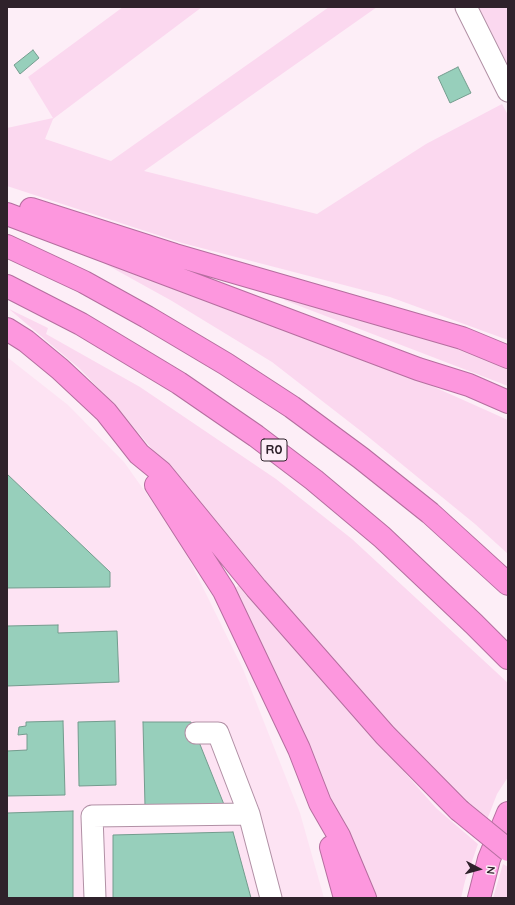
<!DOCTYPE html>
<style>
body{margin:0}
#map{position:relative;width:515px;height:905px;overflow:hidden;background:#fdeef7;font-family:Quicksand,sans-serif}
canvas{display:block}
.frame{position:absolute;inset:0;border:8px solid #2f222b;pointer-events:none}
.north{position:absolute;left:459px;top:849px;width:40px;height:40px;-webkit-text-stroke:3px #fdeef7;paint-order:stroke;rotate:96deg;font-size:11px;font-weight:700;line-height:16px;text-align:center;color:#2f222b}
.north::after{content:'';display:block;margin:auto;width:14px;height:18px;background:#2f222b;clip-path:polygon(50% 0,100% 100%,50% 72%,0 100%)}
</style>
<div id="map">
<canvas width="515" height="905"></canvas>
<div class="frame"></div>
<div class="north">N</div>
</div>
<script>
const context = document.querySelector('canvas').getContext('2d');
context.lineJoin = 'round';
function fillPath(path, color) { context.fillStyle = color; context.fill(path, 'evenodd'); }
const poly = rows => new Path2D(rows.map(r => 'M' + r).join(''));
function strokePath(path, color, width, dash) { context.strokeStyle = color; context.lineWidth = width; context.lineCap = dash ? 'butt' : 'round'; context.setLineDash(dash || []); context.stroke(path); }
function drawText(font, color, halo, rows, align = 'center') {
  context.font = font + ' Quicksand,sans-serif'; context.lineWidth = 4; context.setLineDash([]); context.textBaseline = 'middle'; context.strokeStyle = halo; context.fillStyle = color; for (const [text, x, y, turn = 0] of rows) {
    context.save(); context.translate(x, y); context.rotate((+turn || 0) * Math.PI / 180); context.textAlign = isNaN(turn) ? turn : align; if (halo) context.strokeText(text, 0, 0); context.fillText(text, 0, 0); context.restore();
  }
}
const built = poly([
 [7,357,68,405,124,462,180,541,243,669,300,813,324,898,7,898]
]);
const green = poly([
 [123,7,202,7,53,119,45,139,111,161,329,7,377,7,144,171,317,214,426,144,502,104,508,115,508,340,390,297,182,243,7,186,7,128,53,118,28,77],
 [477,7,508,7,508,71],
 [89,255,405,374,508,420,508,554,475,524,366,435,272,362,172,301],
 [286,297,457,347,508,369,508,386,284,300],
 [9,309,48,328,46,334,140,387,276,479,352,539,508,683,508,777,497,794,487,820,407,744,182,485,121,412,80,369],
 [239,585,436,808,478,844,465,881,461,898,372,898,294,714,234,589],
 [503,864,508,867,508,898,493,898]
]);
const building = poly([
 [33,50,39,58,20,74,14,65,33,50],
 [458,67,471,93,450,103,438,77,458,67],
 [7,474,110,572,110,587,7,588,7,474],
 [58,625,58,633,117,631,119,682,7,686,7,626,58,625],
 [63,721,65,795,7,796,7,751,27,750,27,734,18,735,19,727,26,726,26,722,63,721],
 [115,721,116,785,79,786,78,722,115,721],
 [143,722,191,722,225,807,145,806,143,722],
 [73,811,73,898,7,898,7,813,73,811],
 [233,832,251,898,113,898,113,835,233,832]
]);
const minor = poly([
 [466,7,508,91],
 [196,733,218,733,249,814],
 [95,898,92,816,249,814,271,898]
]);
const highway = poly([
 [31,209,175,255,462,338,508,357],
 [7,214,418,369,469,385,508,402],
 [7,246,84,282,147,317,226,364,292,407,361,458,430,513,508,584],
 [7,286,81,324,179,383,256,436,314,480,382,537,474,624,508,658],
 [7,329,26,341,60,369,106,412,139,454,161,472,256,588,385,735,459,810],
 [156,485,224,591,299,749,320,803,339,836,365,898],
 [331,847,345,898],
 [479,898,489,859,508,813]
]);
const highwayBridge = poly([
 [459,810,508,850]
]);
const shields = [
 [274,450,26]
];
const shieldNames = [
 ["R0",274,450]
];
fillPath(built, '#fde3f3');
fillPath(green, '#fbd8ef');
fillPath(building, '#97cfbb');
strokePath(building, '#749c8e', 1);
strokePath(minor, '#b190a5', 23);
strokePath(highway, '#b56e9f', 24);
strokePath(minor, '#fff', 21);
strokePath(highway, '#fd97de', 22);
strokePath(highwayBridge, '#b56e9f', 24, []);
strokePath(highwayBridge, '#fd97de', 22);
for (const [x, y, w] of shields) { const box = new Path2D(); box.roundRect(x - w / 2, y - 11, w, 22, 3); context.fillStyle = '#fdeef7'; context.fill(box); strokePath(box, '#2f222b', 1); }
drawText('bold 13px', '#2f222b', null, shieldNames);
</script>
